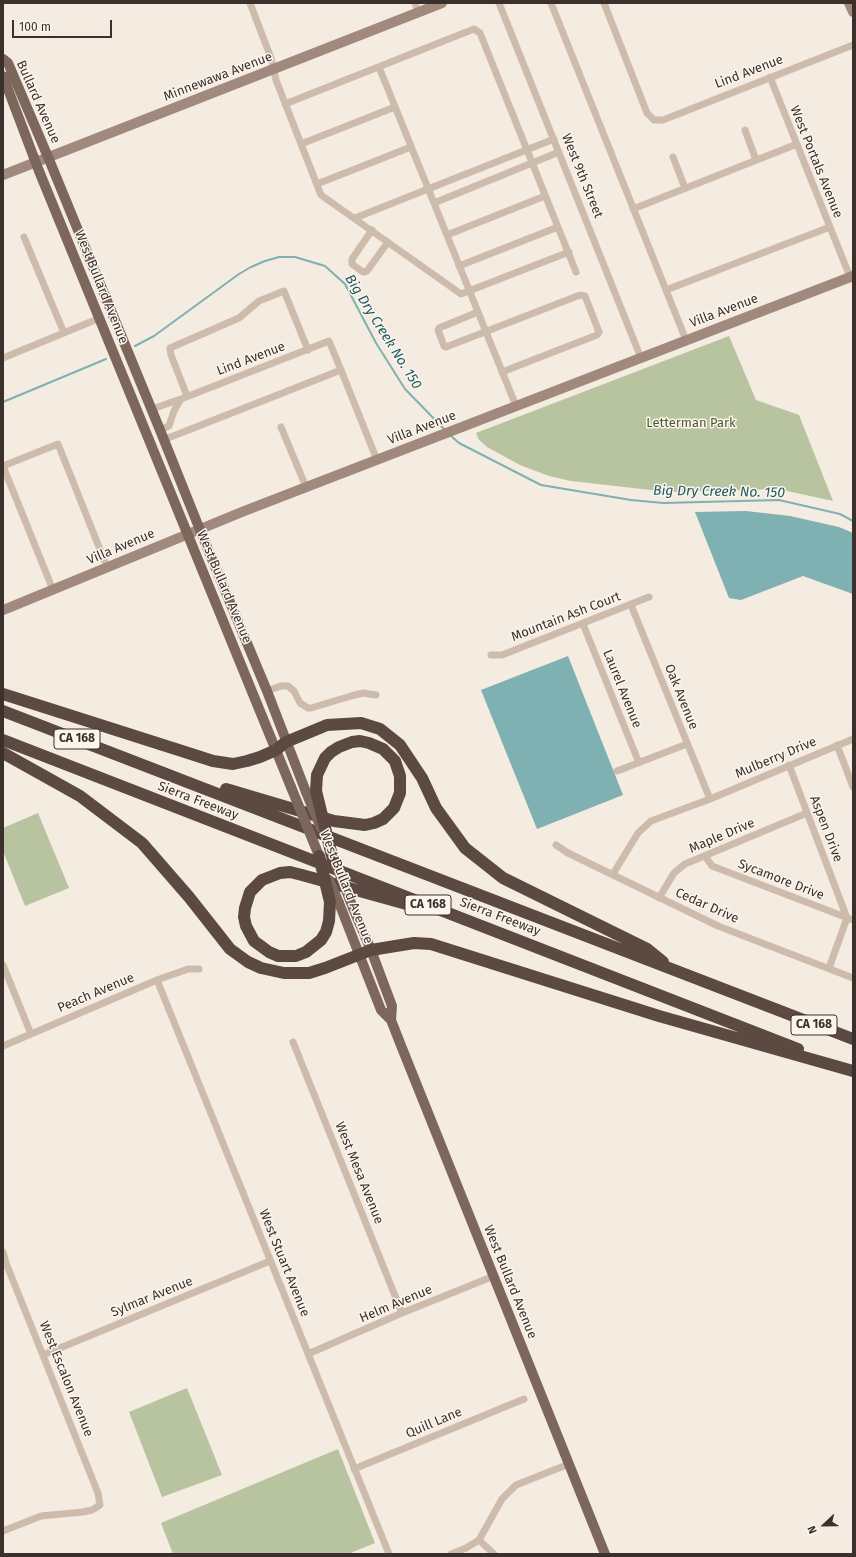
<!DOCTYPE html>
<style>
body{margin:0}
#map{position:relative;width:856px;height:1557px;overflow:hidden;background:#f4ebe1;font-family:"Fira Sans",sans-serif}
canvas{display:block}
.frame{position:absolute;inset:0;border:4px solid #3b302b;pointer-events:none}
.north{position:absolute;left:804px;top:1505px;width:40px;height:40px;-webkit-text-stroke:3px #fbf5ee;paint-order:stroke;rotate:248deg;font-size:11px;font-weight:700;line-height:16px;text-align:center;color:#3b302b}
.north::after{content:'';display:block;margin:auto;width:14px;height:18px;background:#3b302b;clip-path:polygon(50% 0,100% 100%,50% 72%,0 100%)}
.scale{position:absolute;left:12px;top:20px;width:100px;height:18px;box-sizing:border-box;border:2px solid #3b302b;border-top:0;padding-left:5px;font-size:12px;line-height:14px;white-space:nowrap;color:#3b302b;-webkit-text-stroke:3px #fbf5ee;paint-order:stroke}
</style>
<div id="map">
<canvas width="856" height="1557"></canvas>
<div class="frame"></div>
<div class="north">N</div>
<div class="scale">100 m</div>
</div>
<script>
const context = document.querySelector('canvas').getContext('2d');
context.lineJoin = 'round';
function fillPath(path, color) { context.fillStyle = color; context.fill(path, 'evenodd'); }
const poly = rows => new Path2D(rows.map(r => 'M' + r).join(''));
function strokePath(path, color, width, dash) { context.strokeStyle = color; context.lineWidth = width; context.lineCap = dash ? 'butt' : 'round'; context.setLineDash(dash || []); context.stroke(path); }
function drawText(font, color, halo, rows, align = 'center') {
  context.font = font + ' "Fira Sans",sans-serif'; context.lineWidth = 3; context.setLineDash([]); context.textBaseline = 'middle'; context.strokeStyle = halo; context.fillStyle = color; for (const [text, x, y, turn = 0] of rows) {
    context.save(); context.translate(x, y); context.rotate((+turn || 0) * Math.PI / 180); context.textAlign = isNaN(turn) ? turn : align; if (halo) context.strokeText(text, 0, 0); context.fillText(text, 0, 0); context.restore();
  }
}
const green = poly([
 [729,336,756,400,799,415,833,501,778,489,668,492,571,481,549,476,520,465,487,447,479,440,476,433],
 [38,813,69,888,25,906,3,851,3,828],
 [187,1388,222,1475,162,1497,129,1412],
 [338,1449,375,1543,348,1554,173,1554,161,1523]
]);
const water = poly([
 [746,511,790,516,839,527,853,533,853,594,803,576,741,600,729,598,695,512],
 [568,656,623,795,537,829,481,690]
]);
const stream = poly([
 [135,346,154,336,239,274,251,267,265,261,279,257,295,257,325,266,345,284,376,343,405,389,445,430],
 [3,402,106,359],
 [451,436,459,443,541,485,631,500,663,503,779,500,840,514,853,521]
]);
const street = poly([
 [250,3,271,58,276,80,321,195,461,294,569,252],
 [415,3,418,12],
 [499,3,641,358],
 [551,3,686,340],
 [604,3,647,113,654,120,663,120,853,45],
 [379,67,516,406],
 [770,77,850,277],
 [285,104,474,29,480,33,576,272],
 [745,130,756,160],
 [301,144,395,107],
 [673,157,685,188],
 [317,184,411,147],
 [434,203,559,152],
 [633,209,797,144],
 [355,218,554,139],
 [372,230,352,259,352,264,363,272,367,271,388,242],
 [447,235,545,196],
 [24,237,64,333],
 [459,266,558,227],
 [666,290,830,227],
 [478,312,439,328,438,330,444,346,446,347,580,295,585,296,599,332,597,335,502,372],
 [3,358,100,318],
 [187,396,171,355,170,348,239,318,259,301,284,291,308,350],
 [181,399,329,341,341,370],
 [152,409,181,399,174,411,169,426,160,430],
 [281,427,306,487],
 [163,440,341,370,377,460],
 [3,466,58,444,107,567],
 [3,466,53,590],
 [631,605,710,799],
 [583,624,639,763],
 [491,655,502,655,649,597],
 [267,691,281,686,288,686,294,691,300,703,308,708,311,708,351,696,363,693,376,695],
 [837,745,853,787],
 [789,765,847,918,829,968],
 [617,771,687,744],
 [556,845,568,853,718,926,853,978],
 [705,856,712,866,853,920],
 [613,874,638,833,651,821,710,799,853,739],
 [659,898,674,873,685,864,807,813],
 [3,965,31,1034],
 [157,980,389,1554],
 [293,1042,402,1313],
 [3,1046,157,980,188,969,199,969],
 [3,1252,6,1263,98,1493,100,1505,92,1510,83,1512,41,1516,3,1531],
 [308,1354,402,1313,494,1276],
 [43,1355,270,1261],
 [354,1469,524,1399],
 [479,1540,494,1554],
 [451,1554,466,1548,479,1540,502,1499,516,1485,569,1464]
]);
const secondary = poly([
 [849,3,853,12],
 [3,175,442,3],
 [3,610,244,511,853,276]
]);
const primary = poly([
 [3,59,8,63,48,157,160,430,204,540,267,691,306,792],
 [3,76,39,171,291,787],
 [339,903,381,1010,391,1020],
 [353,908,371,950,392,1006,391,1020,400,1043,605,1554]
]);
const highway = poly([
 [3,694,185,752,213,761,233,764,247,761,260,757,276,750,286,742,327,725,361,723,380,729,400,745,422,778,436,808,465,848,503,878,647,949,663,962],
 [3,711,853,1039],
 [3,740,798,1049],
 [3,753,80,796,142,843,189,897,230,949,248,962,261,968,284,973,309,973,325,968,371,950,414,943,431,944,659,1016,853,1071],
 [226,789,334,821,365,825,374,823,383,819,394,808,400,793,400,776,395,761,383,749,369,743,360,741,352,742,339,747,331,752,325,758,317,775,316,791],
 [330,902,329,921,326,932,321,940,306,952,296,956,278,956,269,952,254,941,246,926,244,917,245,908,250,892,262,880,280,873,290,872,302,875,410,905]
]);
const primaryBridge = poly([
 [291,787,322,863],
 [306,792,321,828],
 [331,852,353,908],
 [329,880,339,903]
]);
const highwayBridge = poly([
 [316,791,333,860],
 [319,856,330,902]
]);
const shields = [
 [77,739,46],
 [428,905,46],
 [814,1025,46]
];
const shieldNames = [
 ["CA 168",77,739],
 ["CA 168",428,905],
 ["CA 168",814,1025]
];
const streetNames = [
 ["Lind Avenue",749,72,-21],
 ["Minnewawa Avenue",218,77,-21],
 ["Bullard Avenue",38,102,66],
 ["West Portals Avenue",816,162,68],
 ["West 9th Street",582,176,68],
 ["West Bullard Avenue",101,287,68],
 ["Villa Avenue",724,311,-21],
 ["Lind Avenue",251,359,-21],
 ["Villa Avenue",422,428,-21],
 ["Villa Avenue",121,547,-23],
 ["West Bullard Avenue",224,587,67],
 ["Mountain Ash Court",566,617,-21],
 ["Laurel Avenue",622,689,68],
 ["Oak Avenue",681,697,68],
 ["Mulberry Drive",776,758,-23],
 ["Sierra Freeway",198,801,21],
 ["Aspen Drive",826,829,69],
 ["Maple Drive",722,836,-23],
 ["Sycamore Drive",781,880,21],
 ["West Bullard Avenue",346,887,68],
 ["Cedar Drive",707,906,24],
 ["Sierra Freeway",500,917,21],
 ["Peach Avenue",96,993,-23],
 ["West Mesa Avenue",359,1173,68],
 ["West Stuart Avenue",284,1263,68],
 ["West Bullard Avenue",510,1282,68],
 ["Sylmar Avenue",152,1297,-22],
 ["Helm Avenue",396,1304,-23],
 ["West Escalon Avenue",66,1379,68],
 ["Quill Lane",434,1423,-23]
];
const parkNames = [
 ["Letterman Park",691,423]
];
const waterNames = [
 ["Big Dry Creek No. 150",383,332,58],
 ["Big Dry Creek No. 150",719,492,1]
];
fillPath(green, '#b8c4a0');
fillPath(water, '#7fb0b2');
strokePath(stream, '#7fb0b2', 2);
strokePath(street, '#cdbbac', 7);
strokePath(secondary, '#a18a7d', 10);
strokePath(primary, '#7d675c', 10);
strokePath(highway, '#5c4a42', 12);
strokePath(primaryBridge, '#7d675c', 10);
strokePath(highwayBridge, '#5c4a42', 12);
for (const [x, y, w] of shields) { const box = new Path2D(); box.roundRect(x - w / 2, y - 10, w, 20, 3); context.fillStyle = '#fbf5ee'; context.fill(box); strokePath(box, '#3b302b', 1); }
drawText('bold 12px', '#3b302b', null, shieldNames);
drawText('13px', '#3b302b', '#fbf5ee', streetNames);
drawText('13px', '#4a5a2e', '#fbf5ee', parkNames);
drawText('italic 14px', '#1f5a5e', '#fbf5ee', waterNames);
</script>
